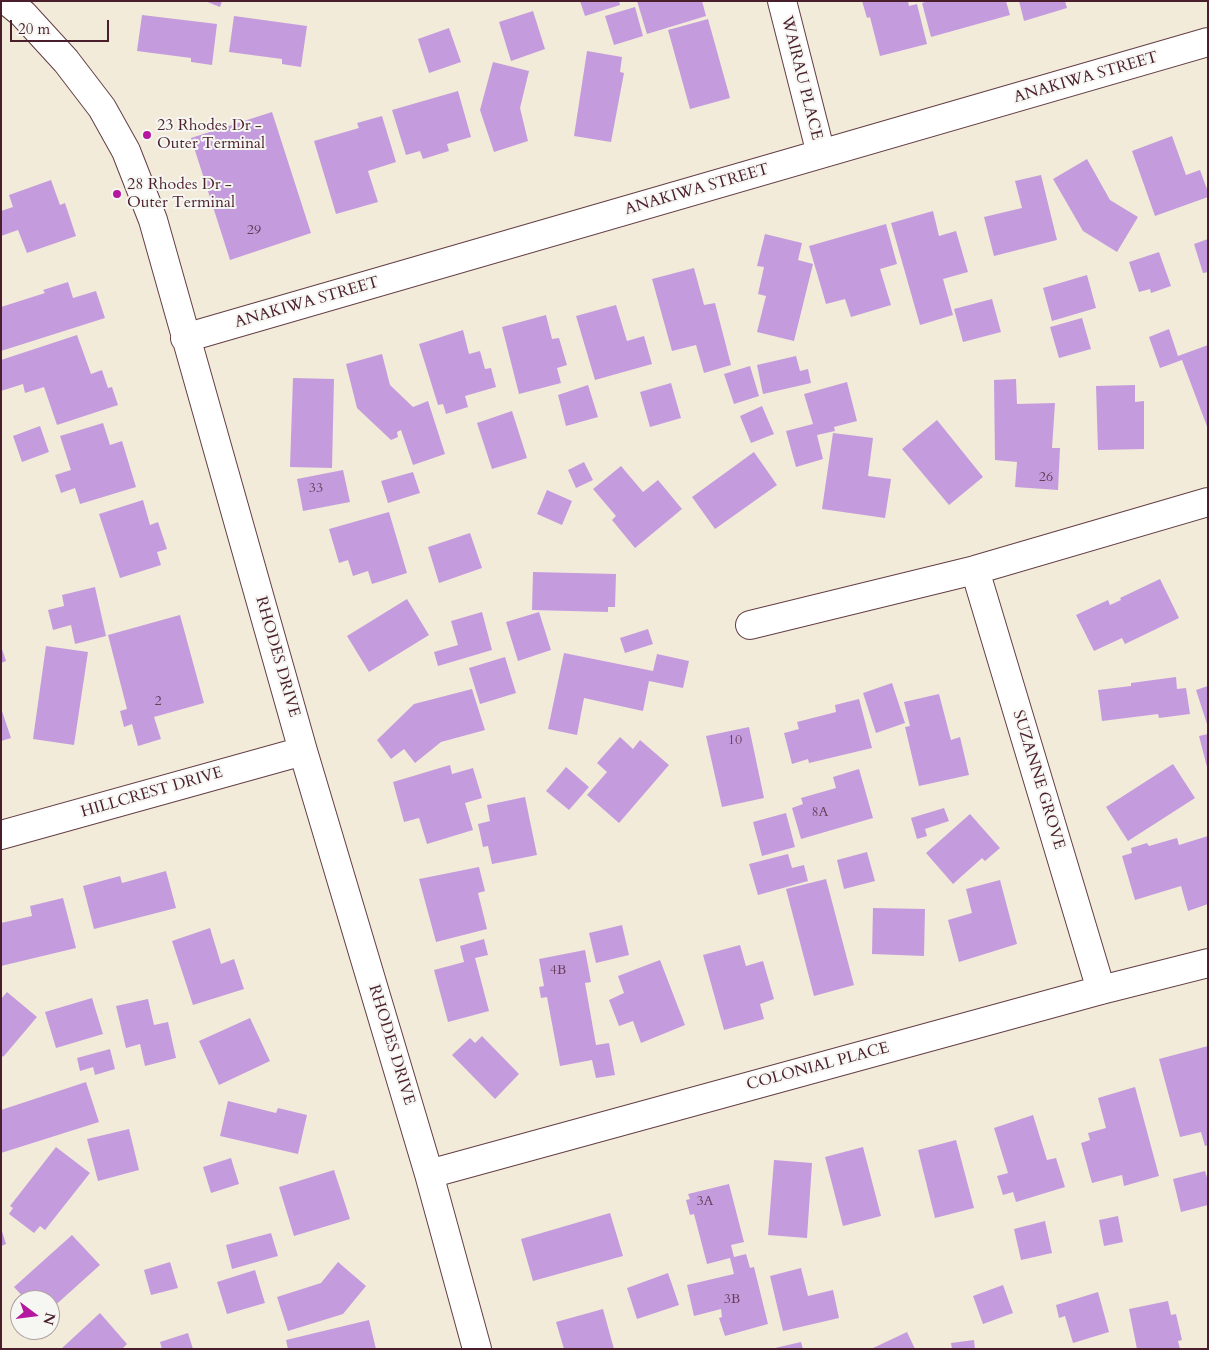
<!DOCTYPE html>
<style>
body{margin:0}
#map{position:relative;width:1209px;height:1350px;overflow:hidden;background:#f2ebd9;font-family:Cardo,serif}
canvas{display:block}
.frame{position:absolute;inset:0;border:2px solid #4a1f2b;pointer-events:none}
.north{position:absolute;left:10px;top:1290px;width:50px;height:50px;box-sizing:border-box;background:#f6f6f2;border:1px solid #b1a0a2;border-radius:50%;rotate:105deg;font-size:14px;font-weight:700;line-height:20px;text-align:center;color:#4a1f2b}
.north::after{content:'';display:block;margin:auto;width:18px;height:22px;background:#b5179e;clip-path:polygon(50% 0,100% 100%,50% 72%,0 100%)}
.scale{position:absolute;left:10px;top:20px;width:99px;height:22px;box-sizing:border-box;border:2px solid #4a1f2b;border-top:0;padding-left:6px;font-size:15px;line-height:18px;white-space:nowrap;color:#4a1f2b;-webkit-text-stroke:4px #f6f6f2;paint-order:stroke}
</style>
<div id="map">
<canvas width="1209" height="1350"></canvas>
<div class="frame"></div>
<div class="north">N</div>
<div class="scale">20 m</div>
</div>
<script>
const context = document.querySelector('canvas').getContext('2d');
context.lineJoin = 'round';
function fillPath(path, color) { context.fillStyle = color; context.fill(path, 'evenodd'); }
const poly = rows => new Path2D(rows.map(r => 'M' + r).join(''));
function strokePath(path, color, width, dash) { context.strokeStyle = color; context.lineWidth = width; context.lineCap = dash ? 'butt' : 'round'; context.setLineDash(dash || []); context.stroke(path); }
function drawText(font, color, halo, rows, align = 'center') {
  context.font = font + ' Cardo,serif'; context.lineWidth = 4; context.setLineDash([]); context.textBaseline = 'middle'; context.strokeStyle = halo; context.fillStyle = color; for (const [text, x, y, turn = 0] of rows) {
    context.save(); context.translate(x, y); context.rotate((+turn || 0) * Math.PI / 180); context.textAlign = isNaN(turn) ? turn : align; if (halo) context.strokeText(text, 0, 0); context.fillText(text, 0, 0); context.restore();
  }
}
const building = poly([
 [205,1,222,1,220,7],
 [580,1,619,1,620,5,585,16],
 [637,1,702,1,706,16,647,34],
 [862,1,908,1,909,6,917,4,927,44,880,56,870,17,867,18],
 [929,1,1006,1,1010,15,931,37,922,3],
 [1019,1,1065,1,1067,8,1024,21],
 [635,7,643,36,614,45,605,16],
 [533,11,545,49,511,61,499,22],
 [142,15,217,24,212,65,191,62,191,58,137,51],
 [234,16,307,26,301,67,282,64,282,59,229,52],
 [708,19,730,98,690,109,668,30],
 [449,28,461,62,429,73,418,39],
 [587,51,622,57,620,72,624,73,611,142,574,136],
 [493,62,529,71,520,108,528,141,494,152,480,110],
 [458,91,471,137,447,144,449,151,423,159,420,151,406,155,392,110],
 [272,112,311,233,230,260,191,138],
 [382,116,396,162,368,171,378,202,336,214,314,141,359,128,357,123],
 [1172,136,1186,175,1200,170,1208,192,1208,197,1155,216,1132,151],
 [1087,159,1110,200,1138,217,1117,252,1083,231,1053,179],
 [1041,175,1057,240,994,256,984,217,1022,208,1015,181],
 [51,180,60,205,65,203,76,236,27,253,18,230,1,236,1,211,13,207,9,195],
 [933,211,939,236,956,231,968,272,943,279,953,315,920,325,891,223],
 [886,224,897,264,880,269,891,305,851,317,845,299,826,304,809,246],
 [765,234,802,243,798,260,813,264,794,341,757,332,766,296,758,294,764,267,757,266],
 [1208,239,1208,272,1203,273,1194,244],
 [1159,252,1171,286,1151,293,1150,289,1139,292,1129,262],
 [694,268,704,305,715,303,731,365,704,373,696,345,672,351,652,279],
 [1087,275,1096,308,1052,321,1043,288],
 [68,282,73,298,96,291,105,318,1,351,1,307,45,293,43,290],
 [992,299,1001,332,963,342,954,309],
 [616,305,627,341,644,336,652,364,595,380,576,316],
 [546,315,552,339,559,338,567,365,557,368,561,383,519,394,502,327],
 [1082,318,1091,349,1059,358,1050,327],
 [1169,329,1178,356,1208,345,1208,429,1182,360,1160,368,1149,337],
 [463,330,469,354,480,351,485,369,491,368,496,387,465,396,468,407,446,414,443,404,438,405,419,344],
 [77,335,91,374,102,370,108,388,112,387,118,405,57,425,44,387,25,393,23,384,1,391,1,360],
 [382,354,390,385,413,407,428,401,445,454,413,465,401,430,397,432,398,437,391,440,357,408,346,364],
 [796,356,800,371,808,369,811,383,763,394,757,365],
 [750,366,759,396,734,404,724,374],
 [293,378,334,379,332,468,290,467],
 [1016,379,1017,404,1055,403,1052,448,1060,448,1058,490,1015,487,1017,462,995,460,994,380],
 [847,382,857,421,834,427,835,431,817,435,823,459,796,467,786,431,813,424,804,394],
 [671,383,681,418,650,427,640,392],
 [588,385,598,417,566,426,558,395],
 [1135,385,1135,402,1144,401,1144,449,1098,450,1096,386],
 [762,406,774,434,751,443,740,416],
 [512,411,527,458,492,469,477,423],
 [937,420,983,477,949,505,902,449],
 [103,423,110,445,122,441,136,487,80,504,75,488,61,493,55,475,71,470,60,436],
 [40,426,49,452,22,462,13,436],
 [833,433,873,438,868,476,891,479,885,518,822,509],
 [754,452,777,485,715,529,692,497],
 [584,462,593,480,576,488,568,470],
 [621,466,643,492,658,480,682,509,635,548,612,520,616,516,593,489],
 [343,470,350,502,303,511,297,479],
 [413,472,420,493,388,503,381,481],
 [547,490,572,501,562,525,537,514],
 [143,500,150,525,158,522,167,549,157,552,161,565,120,578,99,514],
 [389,512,407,573,372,584,368,571,353,576,348,560,339,563,329,529],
 [470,533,482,568,439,583,428,547],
 [533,572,616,574,615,607,608,607,608,612,532,610],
 [1160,579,1179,618,1125,644,1122,638,1094,651,1076,615,1108,600,1110,605,1121,600,1120,598],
 [95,587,106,636,75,644,71,625,53,630,48,610,64,606,62,595],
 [407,599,429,635,369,672,347,636],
 [482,612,492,650,438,666,434,652,458,645,451,621],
 [539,612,551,650,518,661,506,622],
 [180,615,204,703,154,717,161,739,138,746,132,724,124,727,120,711,127,709,108,635],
 [648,629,653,644,625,653,620,638],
 [1,646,6,661,1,663],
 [46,646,88,652,74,745,33,739],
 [564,653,653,671,657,654,689,661,683,688,649,681,643,711,584,698,577,735,548,729],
 [505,657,516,693,480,704,469,668],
 [1176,677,1177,689,1186,688,1190,714,1159,718,1158,714,1102,721,1098,690,1131,686,1131,683],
 [892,683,905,723,876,733,863,693],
 [1208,686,1208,724,1207,724,1196,690],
 [472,689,485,730,441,742,415,763,404,749,391,759,377,740,414,704],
 [939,694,951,740,960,737,969,775,919,786,905,727,910,726,904,702],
 [859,699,872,748,809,763,808,759,792,764,784,733,799,729,797,722,836,712,835,705],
 [1,708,11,738,1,741],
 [749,727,764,798,722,807,706,736],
 [1208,734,1208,766,1207,767,1199,736],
 [620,737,633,749,640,740,669,765,619,823,587,795,607,772,597,763],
 [1173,764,1195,798,1128,841,1106,807],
 [450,765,452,774,473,768,482,798,465,803,473,830,427,844,419,818,404,822,393,782],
 [566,767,589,787,569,810,546,791],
 [859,769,873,818,801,839,792,808,803,804,801,798,836,788,833,777],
 [525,797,537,855,492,864,488,846,483,847,478,824,490,821,487,805],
 [944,808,949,821,925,829,927,836,917,839,911,818],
 [786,813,795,847,762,856,753,822],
 [970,814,1000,848,985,861,982,858,953,884,926,853],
 [1208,836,1208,904,1188,911,1181,886,1135,900,1122,856,1132,853,1131,848,1147,843,1149,846,1177,838,1179,845],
 [867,852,875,881,844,889,837,860],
 [788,854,792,868,804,865,808,881,758,895,749,864],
 [479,867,485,891,478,893,487,929,436,942,419,879],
 [166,871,176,908,94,929,83,886,120,876,122,883],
 [826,879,854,985,814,996,786,889],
 [1000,880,1017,944,959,962,948,920,972,913,966,889],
 [63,898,76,948,1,966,1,923,32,916,30,906],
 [873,908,925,909,924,956,872,954],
 [622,925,629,955,596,963,589,933],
 [210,928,221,964,234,959,244,989,193,1005,172,941],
 [484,939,488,955,475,958,489,1011,448,1022,434,970,464,962,460,946],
 [740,945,746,966,763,961,774,999,760,1004,764,1019,724,1030,703,955],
 [585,950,591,982,585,983,596,1045,609,1043,615,1075,596,1078,592,1060,560,1066,547,997,541,998,539,987,544,986,539,959],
 [660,960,685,1025,641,1043,633,1021,619,1026,609,1000,624,993,618,976],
 [7,992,37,1017,4,1056,1,1057,1,999],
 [92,998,103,1034,56,1048,45,1012],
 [148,999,154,1025,168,1022,176,1058,145,1066,140,1044,126,1048,116,1006],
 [250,1018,270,1061,219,1085,199,1041],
 [482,1036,519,1074,495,1099,452,1055,470,1038,475,1043],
 [1208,1046,1208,1145,1205,1146,1201,1132,1180,1137,1159,1059],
 [110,1049,115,1069,95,1075,93,1067,80,1071,77,1058],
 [86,1082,99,1122,1,1153,1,1110],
 [1135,1087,1159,1176,1124,1186,1122,1175,1092,1183,1081,1143,1090,1140,1088,1133,1106,1128,1098,1098],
 [228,1101,276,1113,278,1108,307,1115,298,1154,220,1136],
 [1033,1115,1047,1160,1056,1158,1065,1187,1016,1202,1013,1192,1003,1195,997,1176,1008,1173,994,1128],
 [129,1129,139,1170,98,1181,87,1139],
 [956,1140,974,1208,935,1218,918,1150],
 [56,1147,90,1173,45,1230,40,1226,34,1233,9,1214,13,1208,10,1206],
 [863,1147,881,1216,843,1226,825,1157],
 [231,1158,239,1184,211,1193,203,1167],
 [774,1160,812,1163,807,1238,768,1235],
 [334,1170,350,1219,294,1236,279,1187],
 [1205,1171,1208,1181,1208,1205,1181,1212,1173,1179],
 [729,1184,744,1242,731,1245,734,1257,746,1254,750,1268,754,1267,768,1324,725,1336,719,1318,722,1317,721,1309,694,1316,687,1285,734,1274,730,1258,707,1264,694,1214,690,1215,686,1200,690,1199,688,1194],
 [610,1213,623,1256,533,1281,521,1239],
 [1118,1216,1123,1242,1104,1246,1099,1220],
 [1045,1221,1052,1253,1021,1260,1014,1229],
 [1,1228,6,1244,1,1246],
 [271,1233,278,1256,232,1269,226,1245],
 [72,1235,100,1265,50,1310,50,1300,26,1300,14,1287],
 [170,1262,178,1288,151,1295,144,1270],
 [338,1262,366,1286,343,1314,288,1331,277,1297,321,1283],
 [801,1268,808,1296,833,1290,839,1318,783,1331,770,1276],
 [255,1270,265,1303,227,1314,217,1282],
 [668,1273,679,1305,637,1319,627,1288],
 [1003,1285,1013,1313,983,1324,973,1296],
 [1098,1292,1109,1332,1073,1343,1065,1316,1059,1318,1056,1305],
 [1168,1301,1171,1315,1176,1314,1182,1340,1178,1341,1180,1349,1137,1349,1129,1309],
 [603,1309,614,1349,564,1349,556,1322],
 [100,1313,127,1344,122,1349,61,1349],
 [369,1320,376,1349,288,1349,286,1340],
 [907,1332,915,1349,871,1349],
 [188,1333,193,1349,162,1349,160,1342],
 [974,1340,975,1349,952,1349,951,1343],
 [801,1342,803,1349,775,1349,775,1348]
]);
const minor = poly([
 [7,1,23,14,66,61,102,108,126,151,153,220,303,751,429,1174,477,1349],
 [782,1,821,154],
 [185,338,1208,42],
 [975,570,1101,990],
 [750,625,975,570,1208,502],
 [1,835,303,751],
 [429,1174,1101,990,1208,963]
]);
const markers = [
 [147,135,5,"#b5179e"],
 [117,194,5,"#b5179e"]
];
const numberNames = [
 ["29",254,231],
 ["26",1046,478],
 ["33",316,489],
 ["2",158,702],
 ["10",735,741],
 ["8A",820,813],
 ["4B",558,971],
 ["3A",705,1202],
 ["3B",732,1300]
];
const streetNames = [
 ["WAIRAU PLACE",801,78,76],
 ["ANAKIWA STREET",1086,78,-16],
 ["ANAKIWA STREET",697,190,-16],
 ["ANAKIWA STREET",307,303,-16],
 ["RHODES DRIVE",277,657,74],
 ["SUZANNE GROVE",1038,780,73],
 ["HILLCREST DRIVE",152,793,-16],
 ["RHODES DRIVE",391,1045,73],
 ["COLONIAL PLACE",818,1067,-15]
];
const poiNames = [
 ["23 Rhodes Dr -",157,126],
 ["Outer Terminal",157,144],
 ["28 Rhodes Dr -",127,185],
 ["Outer Terminal",127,203]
];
fillPath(building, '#c49cde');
strokePath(minor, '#633e45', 30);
strokePath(minor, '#fff', 28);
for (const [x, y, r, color] of markers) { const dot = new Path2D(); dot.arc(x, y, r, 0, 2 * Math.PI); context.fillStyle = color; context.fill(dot); strokePath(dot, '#f6f6f2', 2); }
drawText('14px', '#683e58', null, numberNames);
drawText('16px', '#4a1f2b', '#f6f6f2', streetNames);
drawText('16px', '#4a1f2b', '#f6f6f2', poiNames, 'left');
</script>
